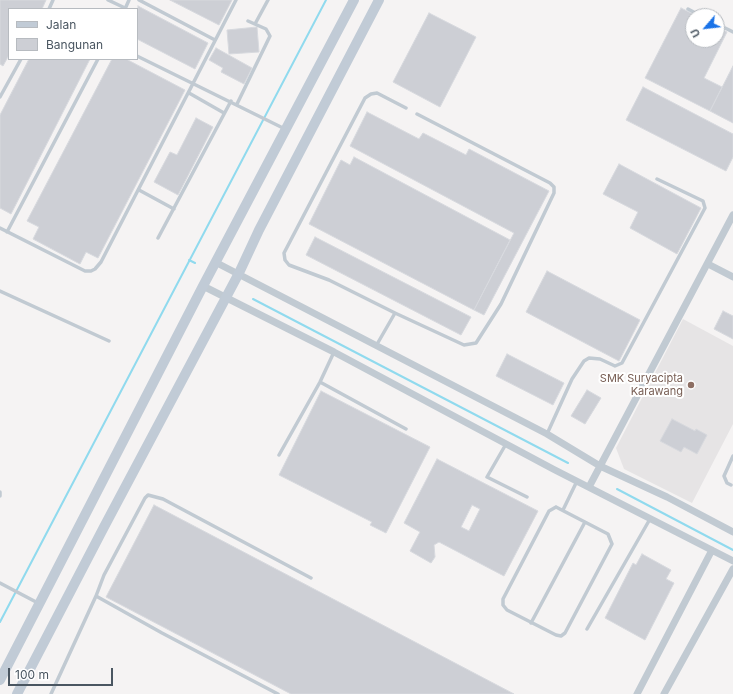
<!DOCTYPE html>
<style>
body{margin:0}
#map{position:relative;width:733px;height:694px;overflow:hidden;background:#f5f3f3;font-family:Inter,sans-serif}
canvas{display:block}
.legend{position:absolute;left:8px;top:8px;width:130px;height:52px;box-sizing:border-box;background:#fff;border:1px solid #b7bbc0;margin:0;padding:5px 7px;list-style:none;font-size:12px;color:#4a5661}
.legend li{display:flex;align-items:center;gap:8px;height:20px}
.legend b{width:20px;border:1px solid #b7bbc0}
.north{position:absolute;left:685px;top:8px;width:40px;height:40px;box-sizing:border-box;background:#fff;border:1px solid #b7bbc0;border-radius:50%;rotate:242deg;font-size:11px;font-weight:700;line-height:16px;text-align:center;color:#4a5661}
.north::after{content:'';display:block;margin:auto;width:14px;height:18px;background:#1a73e8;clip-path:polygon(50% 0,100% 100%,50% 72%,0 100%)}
.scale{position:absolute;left:8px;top:668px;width:105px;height:18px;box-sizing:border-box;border:2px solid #4a5661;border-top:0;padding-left:5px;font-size:12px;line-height:14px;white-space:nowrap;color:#4a5661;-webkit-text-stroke:3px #fff;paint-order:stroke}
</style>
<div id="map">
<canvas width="733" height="694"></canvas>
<ul class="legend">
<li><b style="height:5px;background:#c1cbd6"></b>Jalan</li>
<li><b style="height:11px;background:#cdcfd5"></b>Bangunan</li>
</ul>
<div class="north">U</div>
<div class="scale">100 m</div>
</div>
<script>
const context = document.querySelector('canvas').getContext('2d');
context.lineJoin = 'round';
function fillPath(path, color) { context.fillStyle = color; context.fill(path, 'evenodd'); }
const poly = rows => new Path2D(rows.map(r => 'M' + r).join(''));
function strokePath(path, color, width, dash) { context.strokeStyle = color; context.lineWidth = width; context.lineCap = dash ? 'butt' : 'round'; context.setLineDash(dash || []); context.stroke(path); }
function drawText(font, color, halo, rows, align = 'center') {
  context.font = font + ' Inter,sans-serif'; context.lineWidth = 4; context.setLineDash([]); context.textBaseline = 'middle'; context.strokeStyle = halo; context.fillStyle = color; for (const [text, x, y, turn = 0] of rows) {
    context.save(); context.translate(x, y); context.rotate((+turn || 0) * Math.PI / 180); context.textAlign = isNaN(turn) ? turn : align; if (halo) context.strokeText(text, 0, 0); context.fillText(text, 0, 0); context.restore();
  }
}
const education = poly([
 [683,319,733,346,733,424,692,503,624,469,616,448]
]);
const stream = poly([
 [189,260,195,263],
 [253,299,568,463],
 [617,489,733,550],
 [0,622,326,0]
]);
const building = poly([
 [0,0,46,0,42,9,9,9,9,55,3,66,0,64,0,0],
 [170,0,232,0,219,25,170,0],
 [138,6,208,43,195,69,137,39,138,6],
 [681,8,697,16,693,16,693,40,717,40,717,27,727,32,704,78,722,87,710,111,645,78,681,8],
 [429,13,476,37,440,107,393,82,429,13],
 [257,27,259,52,229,54,227,30,257,27],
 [216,48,252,68,244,84,221,72,223,68,209,60,216,48],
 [29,59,90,59,11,214,0,208,0,115,29,59],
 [112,59,126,59,185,90,98,258,86,252,80,264,33,239,39,227,27,221,112,59],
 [733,66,733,123,710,111,733,66],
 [643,87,733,134,733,157,726,171,626,120,643,87],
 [367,112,419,139,423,133,466,155,469,149,549,191,484,315,474,310,514,233,350,146,367,112],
 [196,118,213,127,178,195,154,182,170,152,177,155,196,118],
 [354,157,510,240,474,310,309,224,341,160,350,165,354,157],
 [619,164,701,208,677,254,630,228,638,212,603,194,619,164],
 [315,237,471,317,461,335,306,255,315,237],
 [547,271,640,320,619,361,526,312,547,271],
 [723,311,733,316,733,339,714,329,723,311],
 [507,354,564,383,553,405,496,376,507,354],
 [587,390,601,398,585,424,571,416,587,390],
 [321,391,430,447,386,533,370,525,372,522,279,475,321,391],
 [672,419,695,431,696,429,707,435,697,454,684,447,681,452,660,441,672,419],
 [437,459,538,511,504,576,439,542,434,545,435,557,431,563,410,551,420,532,404,523,437,459],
 [472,505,480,509,469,531,461,527,472,505],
 [154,505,514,694,291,694,106,597,154,505],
 [642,554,671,570,666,579,674,583,645,640,605,618,633,563,636,565,642,554]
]);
const lane = poly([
 [108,0,125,8],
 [139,0,215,40],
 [49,9,53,0],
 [125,9,129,0],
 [688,9,701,16],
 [255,24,268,0],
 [717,24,733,32],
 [137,56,285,129],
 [189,93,224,113],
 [0,97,21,59],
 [237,104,270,36,266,29,248,21],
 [139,190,174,209],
 [0,228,85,271,91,271,95,269,101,262,236,0],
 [7,232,98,59],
 [158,238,231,101],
 [0,291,109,341],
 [395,313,464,345,476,343,501,304,554,193,554,187,550,183,417,114],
 [376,346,395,313,329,280,289,265,285,260,284,253,365,98,371,94,377,93,406,108],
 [320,382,406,429],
 [547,434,572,379,584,361,589,358,600,359,615,366,622,363,705,208,703,201,657,179],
 [506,444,487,477,527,497],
 [279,455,320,382,334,352],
 [731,485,727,483,724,476,733,456],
 [0,492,0,496],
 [556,507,608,534,612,544,565,633,561,636,556,635,507,610,503,605,503,599,549,511,556,507],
 [563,510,577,481],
 [0,583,38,603],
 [96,596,104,575,145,498,148,495,163,499,311,578],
 [531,623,585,522],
 [587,629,650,519],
 [51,694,96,596,162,633,278,694]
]);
const street = poly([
 [217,263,547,434,600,466,667,497,733,532],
 [708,264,733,277],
 [203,286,334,352,553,469,733,561],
 [589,487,733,215],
 [637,694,712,550],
 [664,694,733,569]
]);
const secondary = poly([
 [0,680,203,286,354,0],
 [17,694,104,527,239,273,259,230,379,0]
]);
const markers = [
 [691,385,4,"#8d6e63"]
];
const educationNames = [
 ["SMK Suryacipta",683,379],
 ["Karawang",683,392]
];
fillPath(education, '#e6e4e5');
strokePath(stream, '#90daee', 2);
fillPath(building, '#cdcfd5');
strokePath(building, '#d7d9de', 1);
strokePath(lane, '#c1cad2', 3.5);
strokePath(street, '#c1cad2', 7);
strokePath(secondary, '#c1cbd6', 10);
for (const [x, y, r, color] of markers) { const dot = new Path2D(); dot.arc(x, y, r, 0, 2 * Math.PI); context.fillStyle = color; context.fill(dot); strokePath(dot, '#fff', 1.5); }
drawText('11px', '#785e54', '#fff', educationNames, 'right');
</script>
